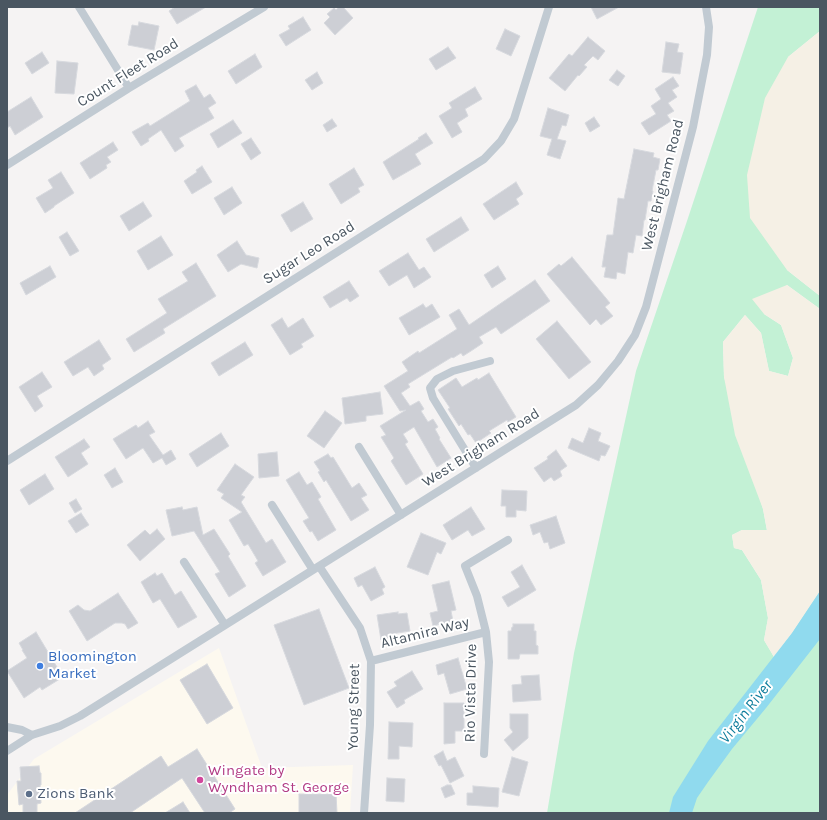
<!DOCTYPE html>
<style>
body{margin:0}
#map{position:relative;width:827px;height:820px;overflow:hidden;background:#f5f3f3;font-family:Karla,sans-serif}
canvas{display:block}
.frame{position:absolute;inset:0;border:8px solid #4a5661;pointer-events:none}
</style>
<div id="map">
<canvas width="827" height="820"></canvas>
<div class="frame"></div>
</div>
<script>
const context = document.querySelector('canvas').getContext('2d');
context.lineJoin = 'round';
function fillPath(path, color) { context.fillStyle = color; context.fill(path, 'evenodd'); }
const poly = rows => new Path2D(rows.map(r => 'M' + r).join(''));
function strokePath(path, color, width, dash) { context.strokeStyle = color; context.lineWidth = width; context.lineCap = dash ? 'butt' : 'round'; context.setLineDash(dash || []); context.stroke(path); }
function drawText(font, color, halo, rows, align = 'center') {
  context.font = font + ' Karla,sans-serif'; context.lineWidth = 4; context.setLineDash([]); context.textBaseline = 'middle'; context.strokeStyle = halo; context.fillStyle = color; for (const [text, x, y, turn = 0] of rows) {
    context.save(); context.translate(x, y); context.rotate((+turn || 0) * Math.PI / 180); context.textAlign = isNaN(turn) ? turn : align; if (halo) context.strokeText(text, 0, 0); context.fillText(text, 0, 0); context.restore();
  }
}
const commercial = poly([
 [219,648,262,768,353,765,350,813,7,813,7,795,34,759]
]);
const green = poly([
 [758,7,820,7,820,31,788,57,787,270,820,296,820,309,787,285,764,314,781,325,793,358,788,376,769,371,761,333,745,315,723,342,724,377,763,509,767,531,742,530,732,535,734,548,742,550,761,580,768,618,764,640,774,657,792,633,820,591,820,813,547,813,574,653,636,371,686,224]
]);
const sand = poly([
 [820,31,820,296,787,270,750,218,747,175,765,98,788,57],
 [787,285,820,309,820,591,792,633,774,657,764,640,768,618,761,580,742,550,734,548,732,535,742,530,767,530,763,509,735,435,724,377,723,342,745,315,761,333,769,371,788,376,793,358,781,325,764,314,752,299]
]);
const water = poly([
 [820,591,820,639,766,708,732,749,708,782,697,798,692,813,669,813,673,797,708,741,792,633]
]);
const building = poly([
 [175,7,206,7,177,24,169,11,175,7],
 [339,7,343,7,353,18,335,35,324,23,330,17,327,14,334,8,336,10,339,7],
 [591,7,619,7,597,19,591,7],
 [303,17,311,30,286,46,279,35,290,29,288,26,303,17],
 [139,22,159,26,154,50,128,45,132,25,138,26,139,22],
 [505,29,520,36,511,56,496,49,505,29],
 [588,37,605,51,598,60,593,56,584,65,587,67,579,76,578,75,565,91,549,78,569,54,572,56,588,37],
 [666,42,679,44,677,52,683,53,680,74,662,72,666,42],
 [448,47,456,58,436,70,429,59,448,47],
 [42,52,49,63,32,74,25,63,42,52],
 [255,54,262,67,236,84,228,71,255,54],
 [57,61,78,63,74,94,55,93,57,61],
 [617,70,625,76,618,86,609,80,617,70],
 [317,72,323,83,312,90,305,80,317,72],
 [673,77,679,86,672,90,677,97,668,103,674,111,667,115,671,121,649,135,641,123,656,114,651,106,661,99,655,89,673,77],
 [196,85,204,98,210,94,216,103,208,108,214,118,179,138,184,146,175,152,161,130,148,139,149,141,141,146,132,132,148,123,150,126,190,101,185,91,196,85],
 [475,87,482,99,465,109,468,116,457,123,462,132,452,138,439,116,452,108,449,103,475,87],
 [31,97,43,117,15,135,10,126,7,128,7,112,31,97],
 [548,108,569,115,566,126,562,125,557,139,566,141,560,159,547,155,552,139,540,136,548,108],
 [594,117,600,126,590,132,585,123,594,117],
 [332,119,337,126,327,132,323,125,332,119],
 [233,120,242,133,218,148,210,134,233,120],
 [426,133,433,143,415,154,421,164,393,180,383,162,419,139,418,138,426,133],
 [251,138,261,153,251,160,241,144,251,138],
 [113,142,118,150,107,157,111,162,106,165,107,168,90,179,80,163,113,142],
 [634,149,654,153,653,157,660,159,658,170,656,170,652,191,653,191,651,201,648,201,645,220,644,220,642,236,636,235,633,253,628,252,625,274,617,272,616,279,604,277,606,267,602,267,607,235,613,235,618,198,624,199,634,149],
 [202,166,212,182,192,194,184,181,197,172,196,170,202,166],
 [354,168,364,185,358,188,360,192,341,204,329,184,354,168],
 [61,172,74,193,54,206,54,207,45,213,36,198,53,188,48,180,61,172],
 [516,182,523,194,516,199,519,204,494,220,483,204,516,182],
 [232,187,242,203,224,215,214,198,232,187],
 [143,202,152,216,129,231,120,216,143,202],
 [303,202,313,219,291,232,281,215,303,202],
 [461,217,469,230,434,252,426,239,461,217],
 [67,232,79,251,70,256,59,237,67,232],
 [161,236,173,255,148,270,137,251,161,236],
 [237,241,246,255,259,258,257,268,241,264,228,272,217,255,237,241],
 [408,253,419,270,424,267,431,277,414,288,407,275,389,286,379,271,408,253],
 [572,257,610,303,605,307,613,316,601,325,596,319,590,325,547,274,559,264,561,266,572,257],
 [196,263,216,296,163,329,165,333,134,352,126,339,167,313,158,299,188,281,182,272,196,263],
 [50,266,56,277,26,295,20,283,50,266],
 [498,266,506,279,492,288,484,275,498,266],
 [535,280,550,301,501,334,496,327,479,337,483,343,471,351,463,356,461,353,453,358,452,357,408,384,410,387,401,393,410,406,419,401,424,409,421,411,428,422,433,419,438,427,435,429,440,438,439,439,451,458,437,467,414,427,403,434,408,442,405,444,423,474,406,485,391,461,394,458,381,437,386,435,380,426,406,410,400,411,384,386,408,371,402,362,418,351,419,353,457,329,449,315,459,309,469,325,535,280],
 [349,281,359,296,350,302,347,298,330,308,323,297,349,281],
 [423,304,426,308,432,304,440,317,409,335,399,318,423,304],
 [282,318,288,328,303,318,314,336,301,344,303,347,290,355,271,325,282,318],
 [557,321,591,362,569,379,536,339,557,321],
 [99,340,111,359,102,365,104,369,94,376,88,367,73,376,64,362,99,340],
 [245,342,253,355,219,376,211,363,245,342],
 [42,372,52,387,37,396,43,406,35,412,19,387,42,372],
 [489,373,516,417,508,422,507,420,489,431,491,433,476,443,470,434,468,435,461,424,459,426,448,409,450,408,438,390,456,378,462,387,477,378,478,380,489,373],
 [380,392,383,414,366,416,366,421,345,424,342,398,380,392],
 [325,411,342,423,324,448,307,436,325,411],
 [148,421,155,432,149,435,163,455,171,450,176,459,166,465,162,458,153,463,143,448,126,459,113,439,136,425,138,428,148,421],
 [589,428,601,433,598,441,610,446,605,456,601,455,599,461,568,448,572,438,583,443,589,428],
 [221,433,229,446,197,467,189,454,221,433],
 [84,439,90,447,81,453,88,464,68,477,55,457,84,439],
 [556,450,567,466,560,471,562,476,554,481,551,477,544,482,534,468,548,459,547,457,556,450],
 [277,452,279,476,259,478,258,454,277,452],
 [328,454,331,458,333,457,352,488,359,483,367,495,361,498,369,510,351,521,326,480,324,482,318,472,320,471,314,462,328,454],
 [235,464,254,477,241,495,245,497,241,502,266,543,272,539,286,562,263,576,255,563,258,561,248,544,244,546,229,520,242,512,221,498,224,494,217,490,235,464],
 [115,468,123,482,112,488,104,475,115,468],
 [299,472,307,485,312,482,321,497,318,499,336,530,318,541,312,531,310,532,303,521,309,518,286,480,299,472],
 [45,474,54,489,29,505,20,490,45,474],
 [502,490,527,491,526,511,516,510,516,517,506,517,506,506,501,506,502,490],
 [76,499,82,509,75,513,69,503,76,499],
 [182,507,183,510,197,507,203,535,214,529,230,554,228,556,246,586,229,597,215,574,220,572,194,531,172,536,166,510,182,507],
 [471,507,485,529,472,536,468,530,452,540,443,525,471,507],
 [81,513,89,525,76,533,68,521,81,513],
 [556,516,565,543,550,549,548,542,544,543,540,532,533,535,530,525,556,516],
 [157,529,165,539,140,561,127,545,145,530,150,535,157,529],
 [421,533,446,543,441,554,437,552,428,575,407,567,421,533],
 [522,565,536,590,508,607,502,597,520,587,511,572,522,565],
 [375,567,385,587,382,589,384,594,371,601,362,585,358,587,354,578,375,567],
 [155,573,157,576,162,573,175,595,181,591,197,617,178,628,160,599,153,603,141,582,155,573],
 [449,581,456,610,451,611,453,621,433,626,430,613,438,611,432,585,449,581],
 [118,593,138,623,128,629,125,624,122,623,115,623,87,641,69,611,78,605,84,610,90,611,118,593],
 [319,609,349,688,304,705,274,625,319,609],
 [398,612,398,614,407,613,410,631,391,634,391,638,381,640,377,615,398,612],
 [513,624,534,624,534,631,536,631,536,645,538,646,538,654,520,654,519,659,508,659,508,631,511,631,512,627,513,627,513,624],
 [36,632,63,677,42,690,40,687,24,698,7,671,27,658,22,650,23,650,19,643,36,632],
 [458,658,467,689,450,694,444,673,438,675,436,665,458,658],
 [207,664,233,708,207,724,180,680,207,664],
 [412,671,423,689,404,700,405,703,397,708,387,692,397,686,394,682,412,671],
 [539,675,541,700,513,702,512,685,522,684,521,676,539,675],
 [444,703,464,703,464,731,455,731,455,743,444,744,444,703],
 [510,714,528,714,528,738,513,751,504,740,513,732,510,728,510,714],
 [389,722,413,723,412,747,399,746,399,759,388,759,389,722],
 [197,749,235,809,229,813,205,813,182,778,130,813,75,813,161,756,168,767,197,749],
 [443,751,447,761,455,757,464,776,450,783,441,765,439,766,434,756,443,751],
 [512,757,528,762,519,796,502,792,512,757],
 [39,766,40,773,41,773,41,785,40,785,41,803,37,804,37,813,23,813,23,804,19,805,17,781,21,781,20,767,39,766],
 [387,778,405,779,404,802,386,801,387,778],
 [447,785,451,785,455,794,445,798,441,788,447,785],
 [473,786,499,788,498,807,467,805,467,793,473,793,473,786],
 [299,794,336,794,337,813,299,813,299,794],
 [183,802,190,813,165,813,183,802]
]);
const street = poly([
 [79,7,129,88],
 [7,165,129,88,264,7],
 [359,447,401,515],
 [7,461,484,159,501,141,514,119,549,7],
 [476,468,433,398,430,388,437,379,453,371,490,361],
 [272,505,313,570],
 [184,562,225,625],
 [319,566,360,628,371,661,370,725,364,813],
 [371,661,486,632],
 [7,727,22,730,32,735],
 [7,751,32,735,60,726,80,716,576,405,598,385,618,361,635,335,646,307,693,127,707,55,709,27,706,7],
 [484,754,489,662,486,632,477,596,465,566,508,540]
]);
const markers = [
 [40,666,4,"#3f7fe0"],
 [200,780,4,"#d1479c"],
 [29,794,4,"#5c6f8a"]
];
const streetNames = [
 ["Count Fleet Road",128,73,-32],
 ["West Brigham Road",663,185,-76],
 ["Sugar Leo Road",309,253,-32],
 ["West Brigham Road",481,448,-32],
 ["Altamira Way",425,633,-14],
 ["Rio Vista Drive",471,693,-89],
 ["Young Street",354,707,-89]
];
const shopNames = [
 ["Bloomington",48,657],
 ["Market",48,674]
];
const hotelNames = [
 ["Wingate by",208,771],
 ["Wyndham St. George",208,788]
];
const serviceNames = [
 ["Zions Bank",37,794]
];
const waterNames = [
 ["Virgin River",746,712,-52]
];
fillPath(commercial, '#fdf9ef');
fillPath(green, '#c3f1d5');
fillPath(sand, '#f5f0e5');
fillPath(water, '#90daee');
fillPath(building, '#cdcfd5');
strokePath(building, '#d7d9de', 1);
strokePath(street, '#c1cad2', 8);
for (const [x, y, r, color] of markers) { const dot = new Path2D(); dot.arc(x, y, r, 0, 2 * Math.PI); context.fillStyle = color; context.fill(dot); strokePath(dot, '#fff', 1.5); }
drawText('15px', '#4a5661', '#fff', streetNames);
drawText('15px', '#366cbe', '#fff', shopNames, 'left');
drawText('15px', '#b23c85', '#fff', hotelNames, 'left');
drawText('15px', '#4e5e75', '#fff', serviceNames, 'left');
drawText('italic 16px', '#0c7c9b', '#fff', waterNames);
</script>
